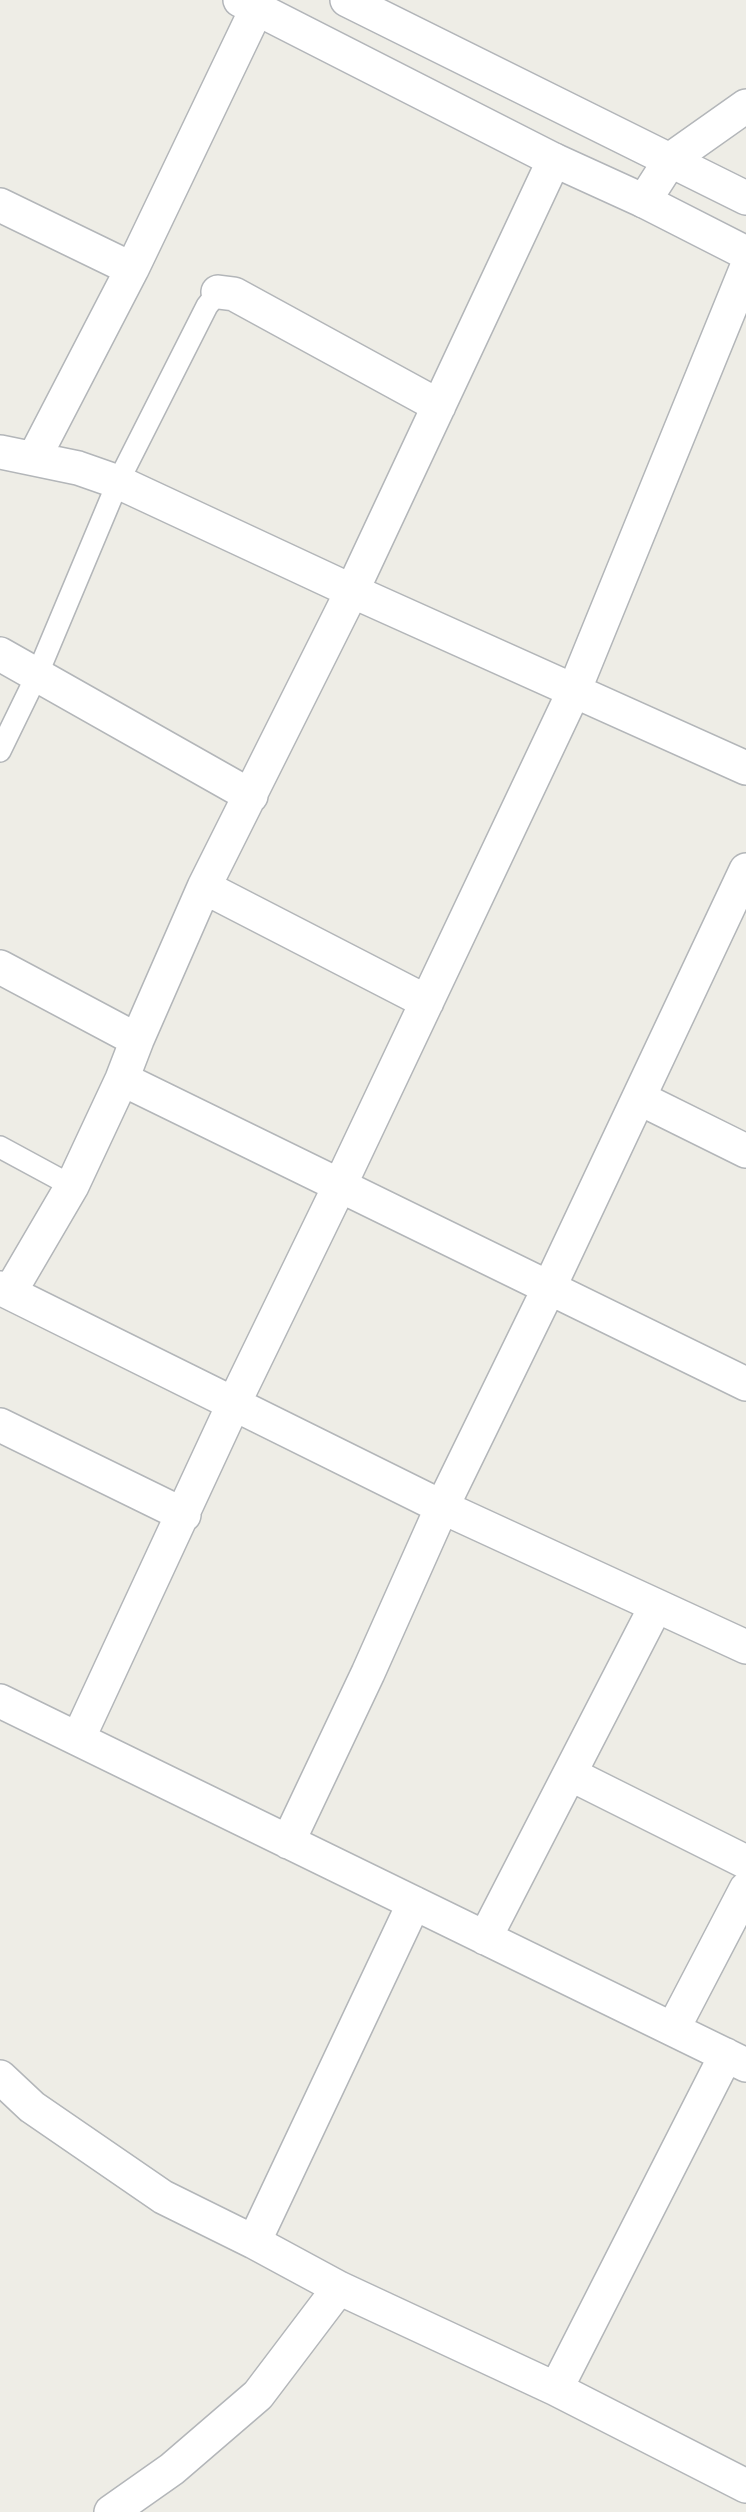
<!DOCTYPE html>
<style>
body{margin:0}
canvas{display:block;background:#eeede6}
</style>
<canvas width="746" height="2512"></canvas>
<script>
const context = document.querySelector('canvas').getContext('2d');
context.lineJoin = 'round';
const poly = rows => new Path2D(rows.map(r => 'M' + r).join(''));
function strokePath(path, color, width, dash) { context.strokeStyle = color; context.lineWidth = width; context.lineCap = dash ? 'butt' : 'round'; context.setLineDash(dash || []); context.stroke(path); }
const lane = poly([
 [0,751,37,675,118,482,207,306,218,292],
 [0,1147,72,1186]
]);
const street = poly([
 [644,201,671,159,746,106],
 [0,205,132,269],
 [218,292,234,294,439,406],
 [0,452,78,468,118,482,352,591,746,768],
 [34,458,132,269,257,8],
 [0,654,251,796],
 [204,887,427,1002],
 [0,967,137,1040],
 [122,1079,746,1384],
 [639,1098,746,1151],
 [0,1288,442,1507,746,1647],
 [10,1292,72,1186,122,1079,137,1040,204,887,352,591,554,160],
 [0,1425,184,1515],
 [0,1701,746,2065],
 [78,1739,234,1403,340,1185,574,691,746,269],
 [570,1774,746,1862],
 [288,1842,368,1673,442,1507,549,1288,746,870],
 [485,1938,656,1606],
 [673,2029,746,1889],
 [0,2077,32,2107,163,2197,254,2242,339,2288,556,2389,746,2486],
 [254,2242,414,1903],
 [556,2389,726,2055],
 [111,2512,172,2469,258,2395,339,2288]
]);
const secondary = poly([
 [240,0,554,160,644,201,746,253],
 [347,0,746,198]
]);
strokePath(lane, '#b3b6b9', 24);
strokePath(street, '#b3b6b9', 36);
strokePath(secondary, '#b2b5b9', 36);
strokePath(lane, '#fff', 21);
strokePath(street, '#fff', 33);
strokePath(secondary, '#fff', 33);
</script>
